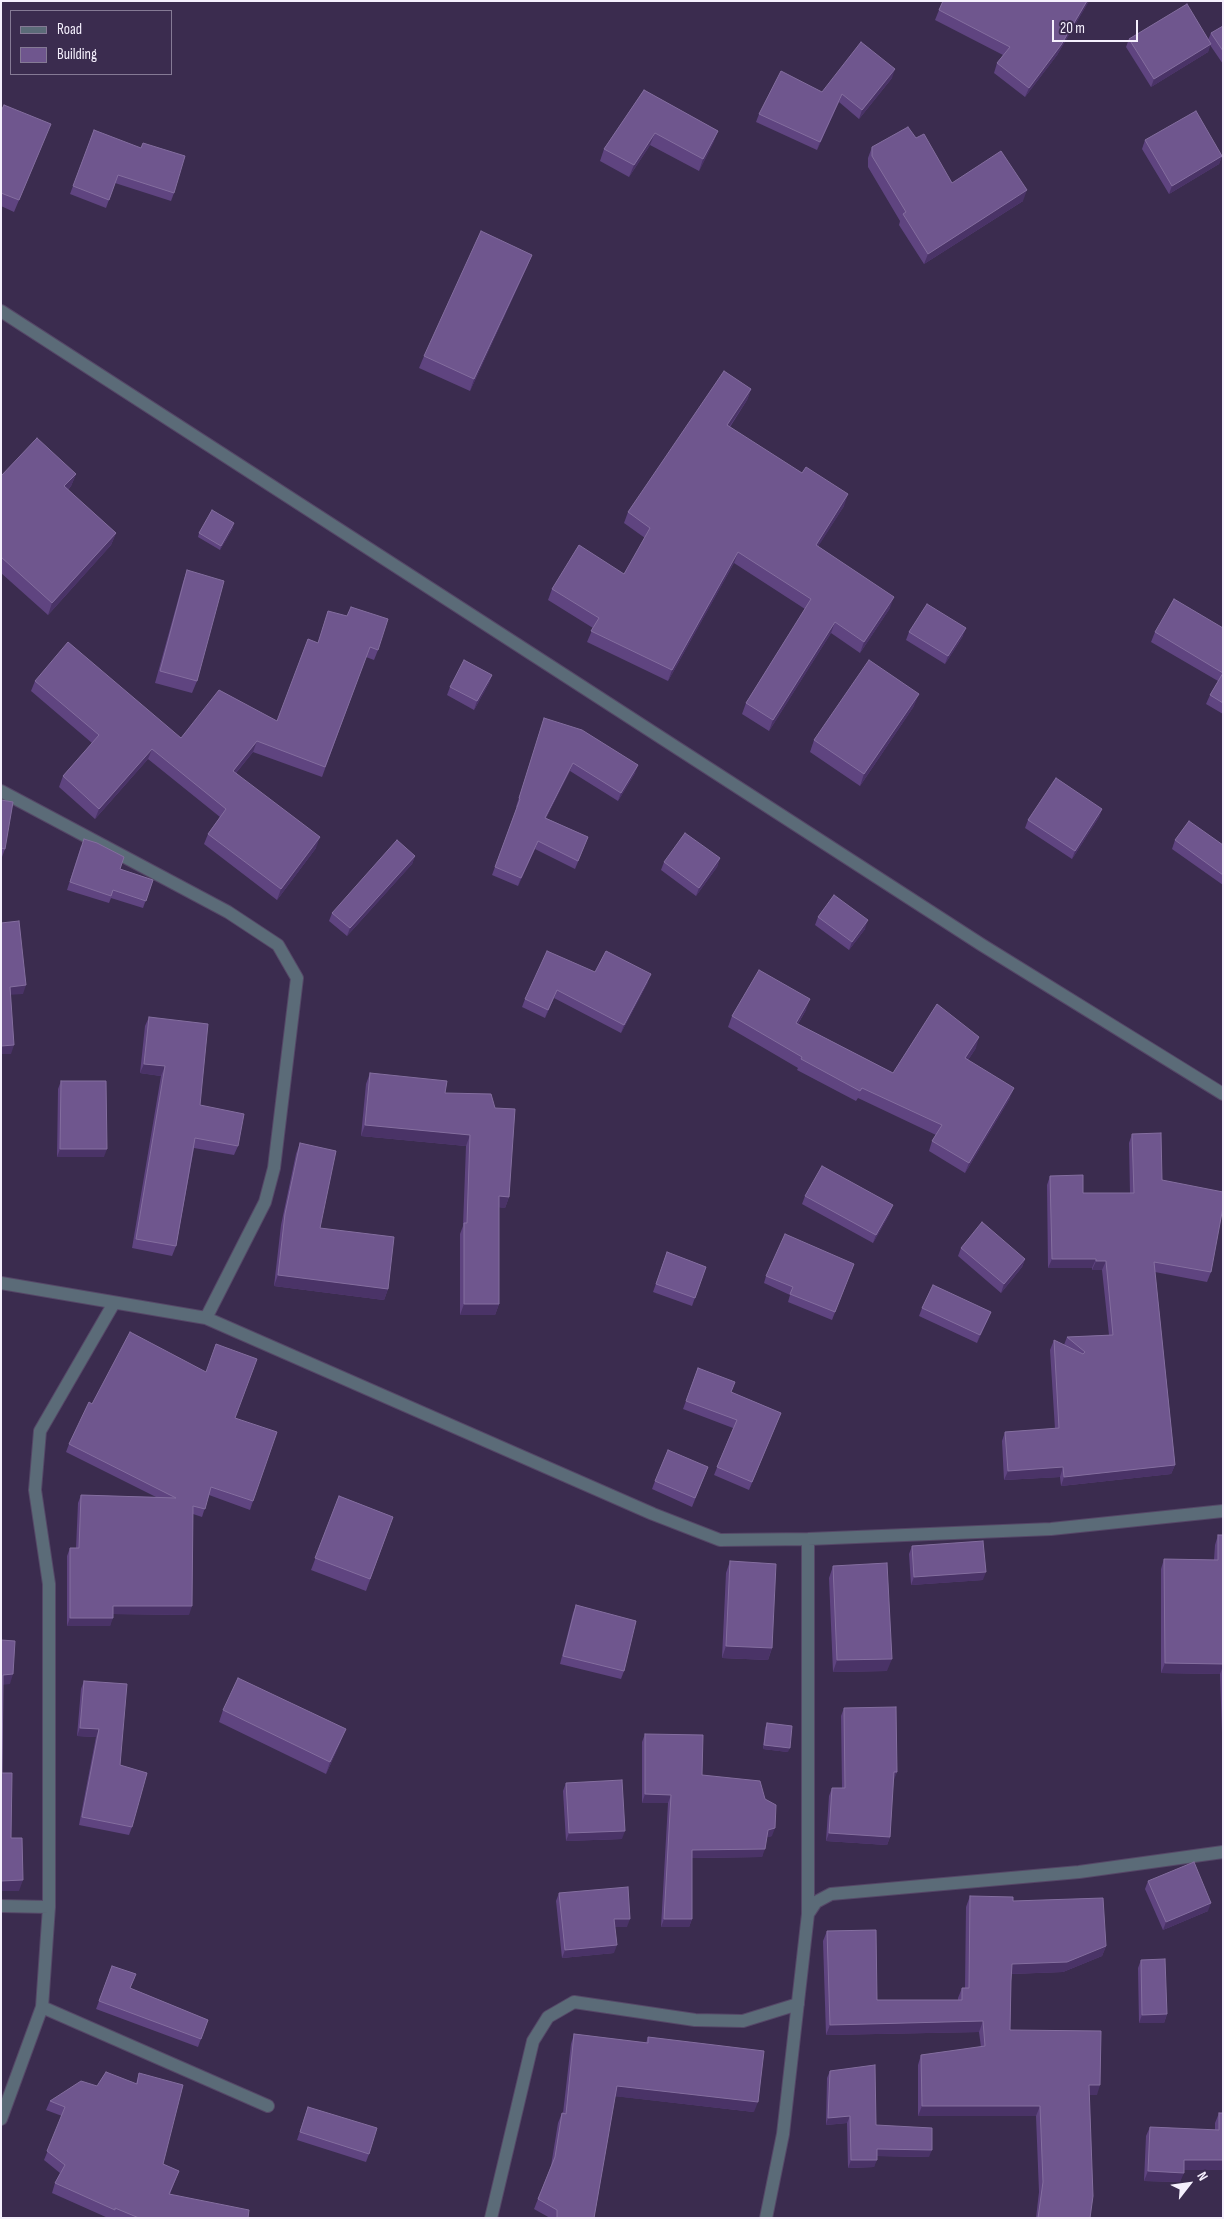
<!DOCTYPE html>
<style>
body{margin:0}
#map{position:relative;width:1224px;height:2219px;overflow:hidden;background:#3b2c4f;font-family:"Sofia Sans Condensed",sans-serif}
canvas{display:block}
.frame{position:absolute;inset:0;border:2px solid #f5f0fd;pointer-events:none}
.legend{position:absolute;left:10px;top:10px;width:162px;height:65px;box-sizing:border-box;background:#3b2c4f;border:1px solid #857a95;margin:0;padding:6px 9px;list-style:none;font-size:15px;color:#f5f0fd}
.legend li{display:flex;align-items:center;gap:10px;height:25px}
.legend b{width:25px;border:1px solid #857a95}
.north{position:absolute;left:1164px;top:2159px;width:50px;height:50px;-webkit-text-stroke:4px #3b2c4f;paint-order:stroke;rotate:60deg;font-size:14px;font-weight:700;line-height:20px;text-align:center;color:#f5f0fd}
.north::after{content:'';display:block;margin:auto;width:18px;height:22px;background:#f5f0fd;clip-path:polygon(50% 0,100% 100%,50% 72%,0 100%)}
.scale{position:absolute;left:1052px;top:20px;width:86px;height:22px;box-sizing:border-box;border:2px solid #f5f0fd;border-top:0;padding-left:6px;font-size:15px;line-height:18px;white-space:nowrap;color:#f5f0fd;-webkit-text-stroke:4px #3b2c4f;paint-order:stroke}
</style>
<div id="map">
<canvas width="1224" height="2219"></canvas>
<div class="frame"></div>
<ul class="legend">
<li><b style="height:6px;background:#5b6b78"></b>Road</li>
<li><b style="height:14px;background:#6f568e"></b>Building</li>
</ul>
<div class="north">N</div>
<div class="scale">20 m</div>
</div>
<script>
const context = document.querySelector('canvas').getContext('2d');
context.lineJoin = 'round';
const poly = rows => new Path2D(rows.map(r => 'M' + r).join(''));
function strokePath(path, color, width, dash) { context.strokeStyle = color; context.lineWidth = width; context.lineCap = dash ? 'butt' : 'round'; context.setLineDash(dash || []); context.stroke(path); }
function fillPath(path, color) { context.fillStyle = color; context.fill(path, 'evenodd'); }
const street = poly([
 [1,311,982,945,1223,1094],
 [1,791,228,912,278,945,297,978,274,1168,265,1202,206,1318],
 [1,1283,206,1318,653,1514,720,1540,808,1539,1051,1529,1223,1511],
 [808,1539,808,1914],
 [1,1906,49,1907],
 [42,2007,268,2106],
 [1,2119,42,2007,49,1907,49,1584,35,1490,40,1431,114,1303],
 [491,2218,533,2041,548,2017,574,2002,695,2020,743,2021,798,2004],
 [766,2218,783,2134,808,1914,816,1902,831,1894,1079,1872,1223,1852]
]);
const wall = poly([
 [943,1,1089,1,1057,55,1025,97,994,73,997,63,1003,55,935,20,939,10],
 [1223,26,1223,64,1210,45,1208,52,1151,87,1126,47,1129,39,1208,40,1211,33],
 [892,78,859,119,839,102,817,150,756,122,759,114,822,92],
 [644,90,718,131,713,143,699,171,650,145,629,177,600,161,604,149],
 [1,111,46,136,14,212,1,206],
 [94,130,174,193,171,201,115,183,106,208,70,194],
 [916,138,952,183,1023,201,924,264,899,225,900,221,868,167,868,158,872,147],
 [1145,140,1222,156,1219,164,1169,194,1142,149],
 [532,255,527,267,470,391,419,368,424,356],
 [751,389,747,400,730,427,844,506,818,546,890,608,860,653,831,633,769,731,742,714,746,703,805,609,734,563,668,681,587,642,593,628,548,600,552,589,624,574,645,538,624,523,628,512],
 [76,474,71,486,68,490,116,533,111,545,48,615,1,573,1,476],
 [233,528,220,550,198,537,199,533],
 [187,570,197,681,192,693,155,683,183,582],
 [328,611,378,650,374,660,366,657,322,777,253,752,236,773,316,848,277,900,204,844,208,834,220,817,148,759,95,819,59,787,63,776,92,743,31,691,35,681,181,738,277,721,318,643],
 [1223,628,1223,714,1206,704,1210,695,1218,681,1151,642,1155,632],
 [909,632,963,636,945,664,906,640],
 [492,675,489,683,474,710,447,695,450,687],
 [914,706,860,786,810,752,814,740],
 [542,726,635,773,618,801,570,771,546,818,588,837,575,869,535,849,518,886,492,875,517,807,516,807],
 [1,800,5,849,2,857,1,857],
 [1102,809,1099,817,1072,859,1025,828,1028,820],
 [1175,840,1223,845,1223,885,1172,849],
 [81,846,120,869,153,880,143,908,111,898,109,903,67,890],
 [415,856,412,864,347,936,329,921,332,913],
 [720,858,717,867,696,896,661,870,664,862],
 [818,917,865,929,849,950,815,925],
 [595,972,648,982,621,1033,554,998,545,1018,522,1007,525,999],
 [806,1010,798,1024,893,1073,976,1048,968,1060,1010,1098,965,1173,929,1151,932,1141,936,1135,858,1098,856,1101,797,1070,798,1068,728,1027,732,1016],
 [149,1017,200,1105,238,1146,234,1155,194,1148,176,1246,172,1256,132,1248,161,1076,140,1073,145,1026],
 [370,1073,445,1093,509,1197,505,1208,499,1207,499,1304,495,1315,460,1315,460,1234,463,1226,466,1146,361,1136,366,1084],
 [61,1081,104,1157,57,1157,58,1089],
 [1132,1134,1162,1180,1211,1272,1207,1282,1155,1272,1175,1465,1171,1474,1061,1486,1060,1477,1004,1480,1002,1441,1005,1432,1055,1429,1050,1350,1054,1340,1064,1345,1067,1337,1109,1335,1102,1270,1092,1270,1092,1268,1048,1268,1047,1185,1050,1176,1083,1193,1130,1193,1129,1143],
 [300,1143,320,1228,388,1289,384,1300,274,1286,281,1225,296,1154],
 [805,1196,890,1213,873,1243,802,1204],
 [961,1248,1025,1259,1022,1267,1001,1293,958,1256],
 [667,1252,706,1267,692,1306,653,1292],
 [854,1264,832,1320,788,1302,790,1295,764,1283,766,1276],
 [922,1308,991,1312,977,1343,919,1316],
 [698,1368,731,1392,781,1413,749,1490,714,1475,733,1428,683,1409],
 [92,1404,235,1418,253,1501,250,1510,209,1495,202,1517,193,1514,189,1615,113,1614,110,1626,67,1626,67,1556,70,1548,76,1548,78,1503,81,1495,156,1497,66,1452,69,1444],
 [708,1467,692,1507,652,1489,655,1481],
 [339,1496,393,1517,366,1591,311,1570],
 [1218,1535,1223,1535,1223,1733,1222,1733,1220,1674,1161,1673,1161,1569,1164,1559,1214,1560,1215,1545],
 [912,1546,983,1580,911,1585,909,1554],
 [730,1561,772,1648,768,1660,722,1658,726,1573],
 [833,1566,887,1671,833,1672,829,1578],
 [576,1605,624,1671,621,1679,560,1664,573,1613],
 [84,1681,120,1765,132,1827,129,1835,79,1825,96,1737,77,1736,81,1689],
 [844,1708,897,1772,893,1780,890,1837,887,1845,826,1841,829,1796,832,1788,842,1788,841,1716],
 [223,1710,341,1741,326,1774,219,1722],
 [767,1723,788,1752,763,1749,765,1728],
 [645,1734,702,1775,772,1836,767,1837,762,1857,692,1858,692,1919,689,1927,661,1927,668,1803,642,1803,642,1742],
 [566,1783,622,1839,566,1841,563,1791],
 [1148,1881,1208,1911,1163,1930,1145,1889],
 [559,1893,627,1927,615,1927,614,1953,562,1958,556,1901],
 [970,1896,1013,1901,1106,1946,1102,1956,1063,1972,1011,1974,1011,1981,1010,2030,1097,2095,1089,2095,1090,2218,1036,2218,1039,2192,1036,2116,918,2116,918,2065,921,2055,981,2047,979,2032,826,2035,823,1941,827,1931,877,2000,958,2000,958,1998,962,1988,965,1988,966,1907],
 [1141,1960,1167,2014,1164,2023,1139,2023,1138,1968],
 [112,1966,136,1974,130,1988,208,2020,198,2047,96,2009],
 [574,2034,646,2043,648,2037,754,2112,615,2096,594,2218,550,2218,534,2209,551,2166,558,2123,562,2113,563,2113,571,2044],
 [830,2071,876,2125,929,2157,877,2156,874,2167,848,2168,847,2123,826,2125,827,2078],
 [139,2073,163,2164,179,2171,170,2194,248,2218,114,2218,112,2217,112,2218,108,2218,52,2193,55,2183,60,2173,44,2160,62,2116,46,2110,50,2101,97,2086,136,2084],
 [308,2107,369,2154,366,2162,297,2140],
 [1219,2113,1223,2170,1184,2170,1180,2182,1144,2181,1146,2136,1150,2127,1215,2130,1215,2123]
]);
const shadedWall = poly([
 [1087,1,1089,1,1057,55,1025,97,1029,88],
 [1211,44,1208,52,1151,87,1154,79],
 [895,69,892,78,859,119,862,110],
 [842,94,839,102,817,150,820,142],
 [718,131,713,143,699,171,703,159],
 [655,133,650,145,629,177,634,165],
 [1222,156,1219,164,1169,194,1172,186],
 [1027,190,1023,201,924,264,928,254],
 [532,255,527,267,470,391,474,379],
 [751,389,747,400,723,436,727,425],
 [76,474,71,486,60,498,64,486],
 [848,494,844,506,812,556,816,545],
 [234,523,233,528,220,550,221,546],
 [116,533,111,545,48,615,52,603],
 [738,552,734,563,668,681,672,670],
 [894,597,890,608,860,653,864,642],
 [835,622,831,633,769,731,773,720],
 [966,628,963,636,945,664,948,656],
 [492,675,489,683,474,710,477,701],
 [919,694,914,706,860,786,864,774],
 [257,741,253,752,229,781,233,771],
 [152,749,148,759,95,819,99,809],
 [573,763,570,771,542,826,545,818],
 [638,765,635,773,618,801,621,793],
 [1102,809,1099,817,1072,859,1075,851],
 [320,837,316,848,277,900,281,889],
 [538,841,535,849,518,886,521,878],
 [415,856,412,864,347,936,350,928],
 [720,858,717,867,696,896,699,888],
 [868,920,865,929,849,950,852,942],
 [651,974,648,982,621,1033,624,1025],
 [26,985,23,994,7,995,10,987],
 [557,990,554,998,545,1018,548,1010],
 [810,999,806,1010,792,1033,796,1023],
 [979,1037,976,1048,962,1069,965,1058],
 [14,1045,11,1054,1,1054,1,1046],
 [144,1064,165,1066,161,1076,140,1073],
 [1014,1088,1010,1098,965,1173,969,1163],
 [365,1125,470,1135,466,1146,361,1136],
 [60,1149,107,1149,104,1157,57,1157],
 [499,1196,509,1197,505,1208,495,1207],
 [893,1205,890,1213,873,1243,876,1235],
 [1025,1259,1022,1267,1001,1293,1004,1284],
 [1052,1259,1096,1259,1092,1268,1048,1268],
 [1096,1261,1106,1261,1102,1270,1092,1270],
 [278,1275,388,1289,384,1300,274,1286],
 [464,1304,499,1304,495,1315,460,1315],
 [991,1312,988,1320,977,1343,980,1335],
 [1175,1465,1171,1474,1061,1486,1064,1477],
 [1063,1467,1060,1477,1004,1480,1008,1471],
 [986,1572,983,1580,911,1585,914,1577],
 [113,1606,192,1606,189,1615,110,1614],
 [70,1618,113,1618,110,1626,67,1626],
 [726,1646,772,1648,768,1660,722,1658],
 [892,1659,887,1671,833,1672,837,1660],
 [1165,1663,1223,1664,1223,1666,1220,1674,1161,1673],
 [13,1674,10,1684,1,1685,3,1675],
 [80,1728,99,1729,96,1737,77,1736],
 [346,1729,341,1741,326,1774,330,1762],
 [764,1745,790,1748,788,1752,763,1749],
 [894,1772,897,1772,894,1780,891,1780],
 [645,1794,671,1795,668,1803,642,1803],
 [775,1828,772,1836,765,1838,768,1830],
 [625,1831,622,1839,566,1841,569,1833],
 [829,1833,890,1837,887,1845,826,1841],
 [765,1849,762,1857,689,1858,692,1850],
 [23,1880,19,1891,1,1891,1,1881],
 [1211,1903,1208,1911,1163,1930,1166,1922],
 [614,1919,630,1919,627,1927,611,1927],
 [664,1919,692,1919,689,1927,661,1927],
 [617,1945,614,1953,562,1958,565,1950],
 [1106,1946,1102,1956,1063,1972,1009,1974,1012,1964],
 [1167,2014,1164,2023,1139,2023,1142,2015],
 [983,2021,979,2032,826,2035,830,2025],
 [1089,2085,1100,2085,1097,2095,1085,2095],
 [617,2086,758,2102,754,2112,613,2096],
 [922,2106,1040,2106,1036,2116,918,2116],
 [850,2116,847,2123,826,2125,828,2118],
 [877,2149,932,2150,929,2157,874,2156],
 [851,2160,877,2160,874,2167,848,2168],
 [1184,2160,1223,2160,1223,2170,1181,2170],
 [1148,2171,1184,2173,1180,2182,1144,2181]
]);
const building = poly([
 [943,1,1087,1,1061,45,1029,88,997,63,1010,47,939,10,943,1],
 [1187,4,1211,44,1154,79,1129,39,1187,4],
 [1223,26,1223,51,1211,33,1223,26],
 [861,42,895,69,862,110,842,94,820,142,759,114,781,71,822,92,861,42],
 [644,90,718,131,703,159,655,133,634,165,604,149,644,90],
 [4,105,51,124,19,200,1,193,1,111,4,105],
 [1196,111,1222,156,1172,186,1145,140,1196,111],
 [908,127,916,138,924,134,952,183,1001,151,1027,190,928,254,903,214,906,212,872,156,872,147,908,127],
 [94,130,141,148,143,143,185,156,174,193,118,175,109,200,73,186,94,130],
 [481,231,532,255,474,379,424,356,481,231],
 [724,371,751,389,727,425,802,473,806,467,848,494,816,545,894,597,864,642,835,622,773,720,746,703,811,599,738,552,672,670,591,631,599,618,552,589,579,545,624,574,650,528,628,512,724,371],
 [37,438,76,474,64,486,116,533,52,603,1,557,1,476,37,438],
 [212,510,234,523,221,546,199,533,212,510],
 [187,570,224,581,197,681,160,671,187,570],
 [1174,599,1223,628,1223,673,1155,632,1174,599],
 [927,604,966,628,948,656,909,632,927,604],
 [351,607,388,619,378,650,370,647,325,767,257,741,233,771,320,837,281,889,208,834,226,809,152,749,99,809,63,776,99,735,35,681,68,642,181,738,219,690,277,721,308,639,318,643,328,611,347,616,351,607],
 [464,660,492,675,477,701,450,687,464,660],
 [869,660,919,694,864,774,814,740,869,660],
 [1223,673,1223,703,1210,695,1223,673],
 [544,718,582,730,638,765,621,793,573,763,545,818,588,837,578,861,538,841,521,878,495,867,520,799,519,798,544,718],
 [1056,778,1102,809,1075,851,1028,820,1056,778],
 [1,800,13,802,5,849,1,848,1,800],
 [1189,821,1223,845,1223,875,1175,840,1189,821],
 [685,833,720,858,699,888,664,862,685,833],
 [84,839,97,843,124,857,120,869,153,880,146,901,113,890,111,896,70,882,84,839],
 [397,840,415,856,350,928,332,913,397,840],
 [834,895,868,920,852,942,818,917,834,895],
 [19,921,26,985,10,987,14,1045,1,1046,1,923,19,921],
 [547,951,595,972,606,951,651,974,624,1025,557,990,548,1010,525,999,547,951],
 [759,970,810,999,796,1023,893,1073,937,1004,979,1037,965,1058,1014,1088,969,1163,932,1141,942,1125,862,1088,860,1091,801,1059,802,1057,732,1016,759,970],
 [149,1017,208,1024,200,1105,244,1114,238,1146,195,1138,176,1246,136,1239,165,1066,144,1064,149,1017],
 [370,1073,447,1081,445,1093,491,1094,495,1108,515,1109,509,1197,499,1196,499,1304,464,1304,464,1223,467,1223,470,1135,365,1125,370,1073],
 [61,1081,106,1081,107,1149,60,1149,61,1081],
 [1161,1133,1162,1180,1223,1192,1223,1207,1211,1272,1154,1262,1175,1465,1064,1477,1063,1467,1008,1471,1005,1432,1059,1428,1054,1340,1083,1354,1085,1352,1067,1337,1113,1335,1106,1261,1096,1261,1096,1259,1052,1259,1050,1176,1083,1175,1083,1193,1134,1193,1132,1134,1161,1133],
 [300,1143,336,1151,320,1228,394,1237,388,1289,278,1275,285,1214,300,1143],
 [822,1166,893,1205,876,1235,805,1196,822,1166],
 [982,1222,1025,1259,1004,1284,961,1248,982,1222],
 [785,1234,854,1264,835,1312,790,1294,793,1287,766,1276,785,1234],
 [667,1252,706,1267,695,1298,656,1284,667,1252],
 [933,1285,991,1312,980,1335,922,1308,933,1285],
 [130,1332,206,1372,216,1344,257,1359,235,1418,277,1432,253,1501,211,1487,205,1509,193,1506,192,1606,113,1606,113,1618,70,1618,70,1548,79,1548,81,1495,176,1498,69,1444,89,1402,92,1404,130,1332],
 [698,1368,735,1382,731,1392,781,1413,752,1482,717,1467,737,1420,686,1401,698,1368],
 [668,1450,708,1467,695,1498,655,1481,668,1450],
 [339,1496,393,1517,370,1579,315,1558,339,1496],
 [1218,1535,1223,1535,1223,1664,1165,1663,1164,1559,1218,1560,1218,1535],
 [983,1541,986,1572,914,1577,912,1546,983,1541],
 [730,1561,776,1564,772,1648,726,1646,730,1561],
 [887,1563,892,1659,837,1660,833,1566,887,1563],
 [576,1605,636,1621,624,1671,563,1656,576,1605],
 [1,1640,15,1641,13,1674,3,1675,2,1773,12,1773,11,1838,22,1838,23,1880,1,1881,1,1640],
 [238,1678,346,1729,330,1762,223,1710,238,1678],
 [84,1681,127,1684,120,1765,147,1773,132,1827,82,1817,99,1729,80,1728,84,1681],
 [896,1707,897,1772,894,1772,890,1837,829,1833,832,1788,845,1788,844,1708,896,1707],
 [767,1723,792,1726,790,1748,764,1745,767,1723],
 [645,1734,703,1735,702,1775,760,1781,765,1799,776,1805,775,1828,768,1830,765,1849,692,1850,692,1919,664,1919,671,1795,645,1794,645,1734],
 [622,1780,625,1831,569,1833,566,1783,622,1780],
 [1194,1862,1211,1903,1166,1922,1148,1881,1194,1862],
 [628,1887,630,1919,614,1919,617,1945,565,1950,559,1893,628,1887],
 [970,1896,1013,1897,1013,1901,1103,1898,1106,1946,1067,1962,1012,1964,1011,1981,1010,2030,1101,2031,1100,2085,1089,2085,1093,2196,1090,2218,1038,2218,1043,2182,1040,2106,922,2106,921,2055,985,2046,983,2021,830,2025,827,1931,876,1930,877,2000,962,2000,962,1988,969,1988,970,1896],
 [1165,1959,1167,2014,1142,2015,1141,1960,1165,1959],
 [112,1966,136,1974,130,1988,208,2020,201,2039,99,2001,112,1966],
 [574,2034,648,2043,648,2037,764,2051,758,2102,617,2086,594,2218,557,2218,557,2210,538,2199,555,2157,562,2113,566,2114,574,2034],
 [875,2065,876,2125,932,2128,932,2150,877,2149,877,2160,851,2160,850,2116,828,2118,830,2071,875,2065],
 [106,2072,137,2084,139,2073,183,2085,163,2164,179,2171,169,2194,249,2210,248,2218,139,2218,115,2208,115,2210,55,2183,65,2165,47,2151,65,2107,50,2101,81,2081,97,2086,106,2072],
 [308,2107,377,2128,369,2154,300,2132,308,2107],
 [1219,2113,1223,2113,1223,2160,1184,2160,1184,2173,1148,2171,1150,2127,1219,2130,1219,2113]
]);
strokePath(street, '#554767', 14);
strokePath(street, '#5b6b78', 12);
fillPath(wall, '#5f4480');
fillPath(shadedWall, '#4a3367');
fillPath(building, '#6f568e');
strokePath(building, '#846e9f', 1);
</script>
